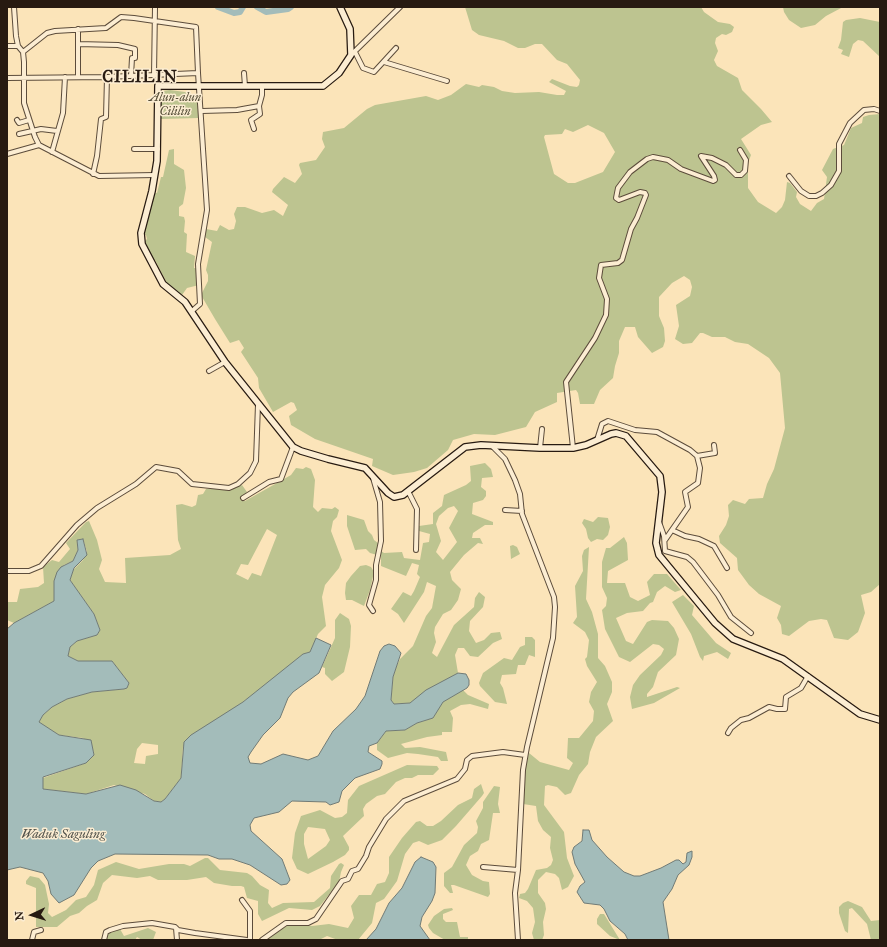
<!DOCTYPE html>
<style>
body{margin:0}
#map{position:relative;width:887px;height:947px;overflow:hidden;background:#fbe4b9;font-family:"IM FELL Great Primer",serif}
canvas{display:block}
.frame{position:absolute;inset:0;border:8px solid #271a11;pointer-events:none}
.north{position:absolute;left:12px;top:895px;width:40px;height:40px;-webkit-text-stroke:3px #fcedd2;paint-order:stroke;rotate:266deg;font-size:11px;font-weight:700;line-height:16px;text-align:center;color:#271a11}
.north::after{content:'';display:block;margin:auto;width:14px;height:18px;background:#271a11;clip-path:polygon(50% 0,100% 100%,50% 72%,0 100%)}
</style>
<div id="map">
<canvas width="887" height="947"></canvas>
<div class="frame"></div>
<div class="north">N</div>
</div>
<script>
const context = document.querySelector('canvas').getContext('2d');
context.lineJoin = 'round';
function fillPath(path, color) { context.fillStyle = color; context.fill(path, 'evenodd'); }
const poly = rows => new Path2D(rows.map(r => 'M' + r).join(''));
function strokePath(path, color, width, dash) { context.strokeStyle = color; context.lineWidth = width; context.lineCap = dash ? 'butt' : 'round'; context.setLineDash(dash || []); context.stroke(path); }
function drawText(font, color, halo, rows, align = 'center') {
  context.font = font + ' "IM FELL Great Primer",serif'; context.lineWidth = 3; context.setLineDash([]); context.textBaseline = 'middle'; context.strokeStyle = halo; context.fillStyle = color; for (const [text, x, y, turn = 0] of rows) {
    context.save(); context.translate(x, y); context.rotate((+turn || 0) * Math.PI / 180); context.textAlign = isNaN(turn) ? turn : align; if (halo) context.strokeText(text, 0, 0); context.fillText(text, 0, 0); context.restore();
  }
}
const green = poly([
 [465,7,701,7,704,12,718,22,730,24,734,27,732,32,726,35,722,34,716,38,715,43,718,51,714,60,717,66,738,78,742,90,761,109,772,122,761,125,741,139,751,155,748,163,748,188,758,202,776,213,782,207,785,200,787,182,790,183,797,192,796,197,800,204,811,211,817,203,824,199,827,177,822,170,833,149,844,145,851,128,862,123,863,117,869,115,880,114,880,584,871,592,861,595,865,613,858,632,848,640,834,638,827,620,821,619,809,621,789,636,782,634,781,625,777,618,781,606,759,594,749,585,738,570,737,558,720,543,719,536,726,525,729,516,728,505,733,500,745,504,749,499,763,498,767,484,774,469,785,428,780,373,769,358,748,344,735,342,725,337,712,337,703,333,700,333,692,343,683,344,675,339,679,326,676,305,690,296,692,287,690,280,684,276,672,283,659,297,659,316,664,328,665,341,663,347,652,353,638,337,635,327,625,327,619,341,619,353,615,366,613,378,600,390,594,404,580,404,578,393,576,390,557,393,557,402,535,412,526,427,495,435,474,434,453,440,448,450,427,468,414,472,393,475,372,466,373,459,315,439,291,425,289,416,297,410,294,403,291,402,273,412,259,388,258,378,241,352,244,348,239,340,230,343,215,319,201,295,208,281,208,275,206,270,212,242,205,237,206,229,217,231,220,225,229,230,234,229,236,221,234,214,237,207,245,207,262,213,274,210,283,216,288,205,272,192,273,189,284,177,295,183,302,174,299,165,300,163,316,160,325,147,322,139,323,132,344,128,367,109,375,105,426,96,438,100,451,95,466,84,479,87,482,85,494,87,502,91,515,93,539,92,557,95,564,95,566,91,549,82,552,79,570,86,577,87,579,85,580,80,567,64,557,60,542,44,535,44,525,48,518,48,504,41,479,35,472,30],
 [588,125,604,133,615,152,603,172,575,183,568,183,554,174,544,137,545,135,562,134,565,129,573,132],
 [783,7,843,7,826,16,815,25,801,28,789,20,784,12],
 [860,18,880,22,880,57,863,41,858,40,853,44,849,57,841,54,843,50,838,48,841,40,843,22,846,20],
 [170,90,185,92,198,97,198,118,161,119,160,93,162,91],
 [174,149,174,164,184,170,186,188,183,204,179,207,179,216,184,217,185,221,184,232,187,234,186,252,195,256,194,268,200,269,199,285,187,288,182,295,167,283,155,260,152,261,143,243,147,239,146,235,143,234,153,192,157,193,161,177,163,177,169,150],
 [485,463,491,469,493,477,482,478,481,487,486,491,486,496,483,500,473,503,472,514,493,522,493,525,485,525,473,533,472,538,480,538,483,544,478,543,464,555,450,572,452,580,461,589,458,600,451,610,443,614,435,627,434,633,436,642,432,653,437,657,454,625,474,607,475,598,479,592,485,597,483,607,470,621,469,631,476,643,484,640,491,633,500,632,502,639,493,643,478,657,470,656,464,648,458,648,455,655,458,673,410,703,394,704,391,700,393,677,396,667,400,659,413,646,426,616,432,608,436,586,427,582,424,592,404,623,398,614,391,609,403,592,411,596,414,591,420,577,417,574,419,565,412,563,406,576,381,566,381,556,370,553,366,549,355,550,347,526,347,515,364,520,368,531,372,535,374,540,378,543,378,549,384,553,402,552,404,558,420,560,423,543,429,542,430,534,419,531,419,526,433,524,433,513,442,506,444,495,466,485,471,481,470,466],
 [454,506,458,511,449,528,457,542,443,560,436,552,441,541,436,524,439,516,448,508],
 [306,467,311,469,315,480,313,507,318,512,322,508,332,509,335,507,339,510,337,517,333,521,331,531,342,560,339,568,325,585,322,597,326,626,318,634,310,652,303,654,279,675,183,747,181,778,165,799,161,802,154,801,145,794,114,785,86,794,43,789,43,778,86,763,94,755,94,752,83,738,59,735,41,724,39,722,43,715,52,707,67,699,92,692,124,689,127,688,129,683,112,661,78,661,68,656,70,647,77,641,97,635,100,630,94,614,70,580,73,570,83,560,87,552,83,539,77,540,78,550,73,561,64,565,54,581,54,601,14,623,7,620,7,602,17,602,20,589,38,587,44,583,43,567,52,560,59,562,70,549,66,543,86,522,89,521,97,540,102,560,99,569,105,582,126,583,125,558,170,555,181,549,178,540,176,505,182,504,192,507,196,505,198,495,203,494,206,489,232,489,242,485,247,492,242,497,245,501,291,475,296,468,303,469],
 [267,529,277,535,261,576,252,573,248,580,236,574,241,564,248,565],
 [142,743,158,745,158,754,146,756,145,764,134,763,137,749],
 [598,517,608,518,610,527,608,535,603,540,597,539,591,542,588,538,586,529,582,523,584,519,593,522],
 [624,537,627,543,628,560,608,571,607,583,625,583,630,597,638,601,650,595,647,582,654,574,667,574,681,590,675,592,665,586,657,592,653,602,650,603,643,611,627,613,616,618,626,641,633,644,647,622,652,620,668,621,674,628,679,639,676,655,658,672,653,687,647,694,647,697,677,687,680,688,654,703,632,709,630,697,633,685,640,675,661,655,664,649,659,645,653,644,630,662,619,657,605,629,602,610,606,606,607,598,602,587,602,562,606,548,610,548],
 [513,545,517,547,520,554,511,559,510,546],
 [589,547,586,599,592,612,598,634,598,658,605,666,612,682,612,692,607,704,613,721,596,737,590,752,588,764,579,775,571,793,565,795,557,787,548,785,545,786,544,805,564,832,567,858,574,876,568,887,562,890,559,878,555,874,546,872,538,880,538,893,545,903,546,909,543,922,544,935,542,940,534,940,532,933,535,922,533,908,527,901,519,898,520,894,525,893,528,889,536,870,547,868,551,865,553,860,550,848,551,837,543,830,538,821,536,806,523,804,524,775,529,753,540,762,569,770,573,763,567,758,568,738,579,738,593,721,594,711,589,702,591,692,597,682,587,666,585,659,587,657,589,640,585,632,573,623,577,617,575,586,583,571,582,556,584,550],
 [366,565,371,567,374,572,370,590,364,606,352,600,346,600,345,593,346,583,351,576,360,566],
 [683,595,694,606,692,615,716,643,731,653,728,659,717,652,704,656,703,661,700,657,691,634,672,602],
 [340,613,349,619,351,626,350,647,344,672,332,681,325,674,325,668,322,667,335,638,335,620],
 [525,637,532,637,535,640,535,657,529,655,525,665,518,665,516,674,502,675,500,683,503,688,507,704,495,702,480,686,479,683,483,673,504,658,512,660,520,647,525,645],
 [463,690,468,695,489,704,488,709,470,704,461,705,450,711,453,718,452,732,442,732,442,735,427,737,401,744,405,748,420,747,446,752,448,761,441,761,438,757,418,754,407,753,388,758,377,750,377,743,386,731,405,730,417,723,433,718,442,702],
 [407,765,437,766,439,769,433,775,418,775,412,778,405,778,396,782,385,794,377,796,366,804,363,809,364,816,343,836,349,847,349,850,345,855,333,862,308,874,297,869,292,858,295,833,301,816,320,810,335,818,342,817,347,813,348,800,359,786],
 [308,827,325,829,330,840,326,846,308,859,304,844,304,834],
 [481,784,484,793,482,796,456,826,442,840,428,845,419,841,413,843,405,854,397,881,384,899,376,903,372,923,358,940,338,940,327,936,319,940,264,940,287,926,296,924,312,926,329,924,348,928,354,918,351,906,359,895,371,895,377,884,385,882,389,873,389,857,402,838,416,822,420,821,427,826,433,826,441,821,458,805,472,798,474,789],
 [494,786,500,787,498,804,500,813,493,813,489,840,481,844,478,851,470,856,466,865,472,875,483,881,489,882,490,894,488,897,454,885,451,885,453,893,450,893,444,886,444,873,452,867,464,845,477,833,478,827,476,821,483,808,483,802],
 [205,858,208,858,220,870,247,873,252,876,260,885,269,890,268,903,272,908,283,903,314,902,330,888,331,876,339,864,341,863,344,865,341,872,339,882,320,906,312,910,289,908,262,921,258,914,258,901,247,898,244,887,241,886,232,886,214,883,206,877,187,880,158,880,150,876,137,878,112,875,103,883,97,900,87,906,79,913,70,916,57,927,36,927,36,888,26,884,26,881,30,876,39,878,45,885,49,904,48,913,52,917,66,910,76,900,86,897,94,885,98,870,116,862,139,869,169,864,184,864,190,866],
 [848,901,862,907,871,921,880,920,880,940,871,940,867,924,852,908,849,909,848,933,845,931,839,913,839,907,843,903],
 [452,908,453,910,443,914,443,919,446,922,457,922,460,937,468,937,468,940,445,940,433,933,429,928,428,925,434,916,444,909],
 [600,914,604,914,620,940,610,936,597,924,597,919],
 [148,928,156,932,153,940,142,940,137,937,135,940,105,940,107,933,120,929,124,936]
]);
const water = poly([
 [83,539,87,555,74,568,70,580,94,614,100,630,97,635,77,641,70,647,68,656,78,661,112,661,129,683,127,688,124,689,92,692,67,699,52,707,43,715,39,722,59,735,91,740,94,755,86,763,43,777,43,789,86,794,120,785,136,790,154,801,161,802,165,799,181,778,184,742,191,735,243,702,303,654,310,652,316,638,331,645,319,673,293,692,288,698,280,718,263,735,251,752,248,757,250,763,261,764,283,754,308,760,318,756,333,731,356,709,365,696,380,651,384,646,389,644,395,646,401,653,393,677,391,700,394,704,410,703,426,690,458,673,466,674,469,680,469,685,467,688,443,702,433,718,417,723,405,730,386,731,377,743,369,746,368,752,382,761,382,764,380,769,355,778,342,791,339,802,330,805,326,802,292,801,279,812,254,818,250,825,251,831,282,859,290,880,287,884,281,885,250,865,232,859,219,859,208,855,115,854,98,861,91,868,74,895,59,903,51,894,48,881,43,873,20,867,7,870,7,629,14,623,54,601,54,581,57,572,61,567,73,561,78,550,77,540,83,539],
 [583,830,589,830,592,840,607,857,624,872,634,876,640,876,661,868,676,860,679,860,683,864,686,862,687,853,692,851,692,857,689,865,678,875,672,889,663,902,669,940,628,940,625,934,610,921,604,909,600,905,584,903,577,892,580,886,585,882,575,864,572,852,574,847,582,841,583,830],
 [421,857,433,862,436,867,435,893,432,901,422,917,420,926,430,940,366,940,376,929,389,903,402,888,415,862,421,857]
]);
const river = poly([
 [218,7,234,13,240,12,243,7],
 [257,7,266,12,288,9,291,7]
]);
const street = poly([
 [14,7,16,36,18,46,23,52,24,62,24,103,35,137,39,145,99,176,155,175],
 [78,44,118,45,135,49,135,58,132,58,131,76],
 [7,46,18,46],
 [23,52,47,33,55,31,106,28,121,17,134,18,196,27,198,73],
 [355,52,363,68,374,72,396,48],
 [351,55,400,7],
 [384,62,447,81],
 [244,73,245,86],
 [154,75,155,7],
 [157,75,158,86],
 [78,77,78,29],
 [7,78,107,77,198,73,207,210,198,264,200,304,192,311],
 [202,111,237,110,259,106],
 [17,120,19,123,29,120],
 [254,129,251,120,260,114,259,106,262,95,262,86],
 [19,134,41,129,57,131],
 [134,149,158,149],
 [52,152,63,113,65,77],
 [7,154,39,145],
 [93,174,97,156,101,119,106,117,107,77],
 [789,176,801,191,809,196,816,196,822,193,831,185,839,171,839,144,850,123,864,110,874,109,880,111],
 [209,371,225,362],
 [597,440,602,424,608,421,635,430,657,432,690,450,697,456,700,468,698,483,685,492,688,507,665,540],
 [492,446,505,459,515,480,520,494,522,514,554,597,555,607,553,638,527,747,523,770,518,870,515,893,518,940],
 [540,448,542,429],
 [573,448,566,382,595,338,606,315,607,299,599,278,601,265,618,263,622,260,631,229,637,218,646,195,645,193,640,192,619,200,616,198,618,188,630,172,647,159,653,157,668,160,681,169,713,181,715,180,714,176,701,156,712,158,726,165,736,175,741,175,745,171,746,160,740,150],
 [697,456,715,453,714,445],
 [408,491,417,509,416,550],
 [243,498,269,482,281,479,293,447],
 [505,510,522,511],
 [659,522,664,536,665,551,687,557,693,562,718,595,731,617,751,633],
 [672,530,685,536,699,539,714,546,727,568],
 [7,571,29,571,41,566,77,525,97,508,136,484,156,467,178,471,192,484,229,488,238,484,250,473,256,461,258,404],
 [373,611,369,605,376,580,376,565,381,541,380,502,373,478],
 [728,733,731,728,741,720,749,718,769,707,777,709,785,709,786,697,801,688,808,676],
 [483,867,518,870],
 [242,900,250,911,250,940],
 [176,928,177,940],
 [32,940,34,932,41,930],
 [104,940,106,932,110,930,123,926,152,923,175,927,178,930,195,933,247,940],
 [262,940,286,923,308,923,316,919,342,881,348,879,352,871,358,869,366,856,369,847,386,819,404,801,457,779,465,769,467,760,472,756,503,752,525,755]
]);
const secondary = poly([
 [340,7,350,29,351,55,339,73,323,86,158,86,157,161,152,191,141,233,142,244,163,284,185,302,225,362,293,447,301,451,328,459,365,468,388,493,394,497,403,495,465,447,481,445,540,448,573,448,586,445,611,434,616,433,626,436,660,476,662,492,656,543,659,555,715,623,733,639,783,659,860,714,880,720]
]);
const parkNames = [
 ["Alun-alun",175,98],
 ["Cililin",175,112]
];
const waterNames = [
 ["Waduk Saguling",63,835]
];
const districtNames = [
 ["CILILIN",140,78]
];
fillPath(green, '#bdc490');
fillPath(water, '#a3bcba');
strokePath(water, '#717b76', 1);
strokePath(river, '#a3bcba', 6);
strokePath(street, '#5c4c3b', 6);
strokePath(secondary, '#271a11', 8);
strokePath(street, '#fcedd2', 4);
strokePath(secondary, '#fcedd2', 5.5);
drawText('italic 12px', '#544d37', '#fcedd2', parkNames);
drawText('italic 13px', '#52534c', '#fcedd2', waterNames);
context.letterSpacing = '1px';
drawText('bold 16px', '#271a11', '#fcedd2', districtNames);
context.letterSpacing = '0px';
</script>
